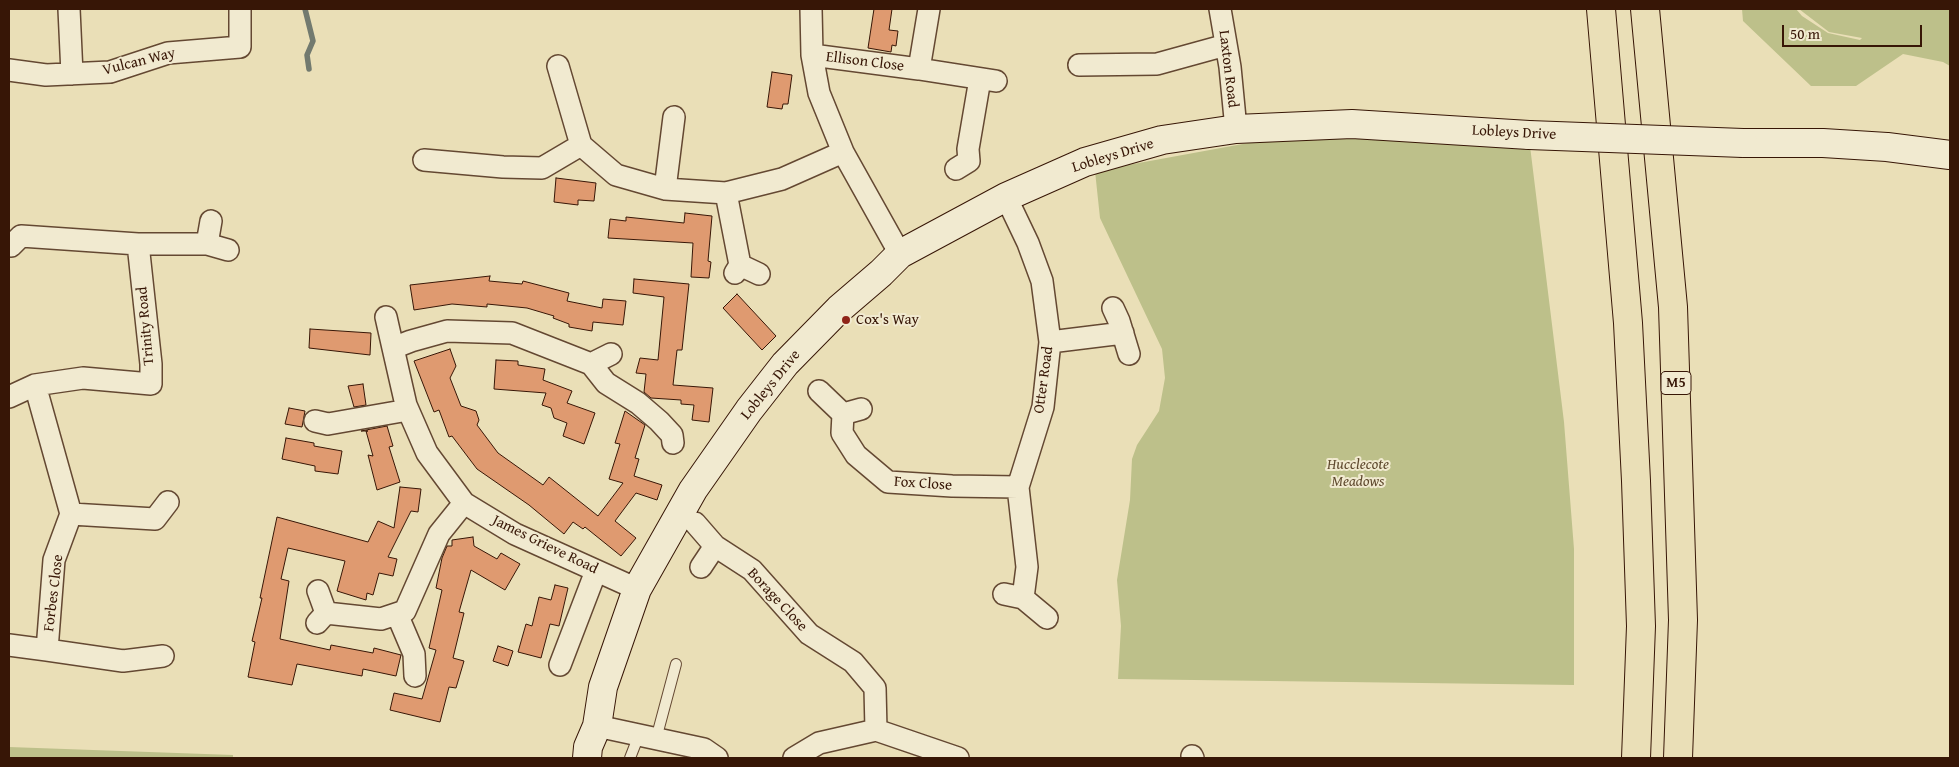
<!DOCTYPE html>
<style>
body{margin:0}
#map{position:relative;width:1959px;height:767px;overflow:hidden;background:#eadfb7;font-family:"Gentium Book Plus",serif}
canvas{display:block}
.frame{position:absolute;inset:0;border:10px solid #371606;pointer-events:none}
.scale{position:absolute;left:1782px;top:25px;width:140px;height:22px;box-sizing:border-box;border:2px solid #371606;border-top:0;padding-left:6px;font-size:15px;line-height:18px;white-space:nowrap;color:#371606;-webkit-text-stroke:4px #f1ead0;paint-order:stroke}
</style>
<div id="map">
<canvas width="1959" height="767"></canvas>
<div class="frame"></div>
<div class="scale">50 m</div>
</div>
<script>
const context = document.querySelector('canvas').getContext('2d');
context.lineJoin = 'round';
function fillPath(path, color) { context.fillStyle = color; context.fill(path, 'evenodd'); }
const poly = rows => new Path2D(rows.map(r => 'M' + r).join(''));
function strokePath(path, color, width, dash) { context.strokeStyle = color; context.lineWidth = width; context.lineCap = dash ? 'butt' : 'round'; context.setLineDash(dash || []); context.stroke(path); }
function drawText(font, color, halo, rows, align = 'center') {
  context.font = font + ' "Gentium Book Plus",serif'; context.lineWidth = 4; context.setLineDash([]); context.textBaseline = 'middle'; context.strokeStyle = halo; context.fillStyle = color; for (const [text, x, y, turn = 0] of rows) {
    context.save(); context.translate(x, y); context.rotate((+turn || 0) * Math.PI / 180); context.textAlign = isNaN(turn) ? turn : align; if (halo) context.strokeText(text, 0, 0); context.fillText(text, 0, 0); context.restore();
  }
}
const green = poly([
 [1742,9,1796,9,1802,16,1828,33,1860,40,1862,38,1829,32,1799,9,1950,9,1950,66,1943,62,1903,54,1856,86,1811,86,1743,21],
 [1352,124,1530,146,1564,422,1574,549,1574,685,1118,679,1121,626,1117,580,1130,500,1132,459,1137,445,1159,411,1165,378,1162,349,1100,218,1095,171],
 [9,747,233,755,233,758,9,758]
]);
const stream = poly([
 [305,9,313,41,307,55,309,69]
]);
const building = poly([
 [874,9,892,9,889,30,898,31,896,46,892,45,891,52,868,48,874,9],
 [772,72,792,75,788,104,783,104,782,109,767,107,772,72],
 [556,178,596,183,594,201,578,200,578,205,554,202,556,178],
 [685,213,712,216,708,261,711,262,709,278,691,277,693,243,608,238,610,219,626,221,626,217,684,223,685,213],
 [490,276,489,281,522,284,523,281,569,293,567,301,602,308,603,299,626,301,623,325,593,322,592,331,569,327,569,324,553,318,554,316,527,308,487,304,487,307,452,304,414,310,410,285,490,276],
 [634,279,689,284,682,350,677,350,673,385,713,388,709,422,692,420,694,405,681,404,681,400,651,398,644,392,646,374,636,373,640,358,658,360,664,297,633,293,634,279],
 [737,294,776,336,762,350,723,308,737,294],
 [310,329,371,333,370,355,309,348,310,329],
 [450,349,456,366,450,378,461,406,476,411,479,420,477,425,498,453,543,485,549,477,598,516,623,483,609,479,620,444,615,443,625,411,645,425,635,458,639,459,634,476,662,485,657,500,636,493,615,521,636,538,621,556,585,527,583,529,573,522,564,534,529,505,477,469,452,436,449,437,439,410,434,412,414,361,450,349],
 [496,360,518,361,518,365,545,369,543,380,572,391,567,403,595,413,584,444,563,436,567,423,554,418,551,408,542,405,546,393,494,389,496,360],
 [363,384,366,405,354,407,348,386,363,384],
 [289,408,305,411,302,427,285,424,289,408],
 [387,426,393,446,389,447,400,482,377,490,368,455,373,456,366,431,368,431,361,431,387,426],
 [286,438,314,443,314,446,342,451,338,474,315,471,315,466,282,459,286,438],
 [400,487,421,489,418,512,411,511,388,557,397,559,393,576,379,573,373,595,367,593,366,600,337,591,345,561,288,548,281,579,289,581,280,639,330,650,331,645,373,653,374,648,401,655,396,676,363,669,362,676,297,664,292,685,248,677,255,642,252,641,262,598,260,598,277,517,368,542,378,521,394,528,400,487],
 [473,537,474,546,497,559,501,553,520,564,505,590,471,570,459,612,464,613,453,658,464,661,456,688,449,687,440,722,390,710,394,693,422,699,436,650,429,648,442,590,436,588,442,558,447,546,452,546,452,540,473,537],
 [555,585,568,588,559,626,550,624,541,658,518,652,526,624,532,626,539,597,551,600,555,585],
 [498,646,513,651,508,666,493,661,498,646]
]);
const lane = poly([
 [656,739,676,664],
 [630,758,639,735]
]);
const street = poly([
 [69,9,72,74],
 [811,9,812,55,819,93,843,152,900,254],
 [1220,9,1230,67,1236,129],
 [812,55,919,69,929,9],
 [1079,65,1157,64,1226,45],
 [558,66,581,145,616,175,665,189,726,193,782,179,843,152],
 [919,69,996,81],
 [9,70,46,75,110,72,168,53,240,47,240,9],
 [424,160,503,167,542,168,581,145],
 [956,169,969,161,968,149,980,79],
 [665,189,674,117],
 [726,193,740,265,735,273],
 [1006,197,1028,243,1042,281,1050,342,1043,407,1018,487,1027,567,1023,598],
 [207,244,211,221],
 [11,246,21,236,138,244],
 [740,265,759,274],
 [1113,308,1119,321,1129,354],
 [386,317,393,348],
 [1050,342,1123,333],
 [611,354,591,364,512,333,447,331,411,341,393,348,406,405,427,453,464,503,515,534,637,589],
 [591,364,606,383,638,403,659,421,672,435,673,443],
 [819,391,843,414,842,433,856,455,888,482,952,486,1018,487],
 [9,397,35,385,83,378,151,384,151,364,138,244,207,244,228,250],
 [843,414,861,409],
 [315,421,328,424,408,410],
 [71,514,155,519,168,502],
 [695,523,715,546,752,570,809,634,853,662,875,688,876,730],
 [701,567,715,546],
 [1004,594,1023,598,1047,618],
 [326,613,381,619,405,611,439,534,464,503],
 [397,614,414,654,415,676],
 [317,623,326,613,318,591],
 [9,645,47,650,54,560,71,514,35,385],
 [47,650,123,661,163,656],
 [560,665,596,571],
 [597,726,704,749,717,758],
 [1192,756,1193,758],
 [794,758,819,743,876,730,958,758]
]);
const secondary = poly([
 [1743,143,1823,143,1887,147,1950,155],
 [587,758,588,747,597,726,603,687,637,589,693,490,749,410,785,364,839,309,881,273,900,254,1006,197,1085,162,1162,140,1236,129,1352,124,1529,135]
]);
const highway = poly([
 [1601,9,1628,323,1636,481,1641,626,1636,758],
 [1645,9,1673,307,1683,620,1678,758]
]);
const secondaryBridge = poly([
 [1529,135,1743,143]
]);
const markers = [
 [846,320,5,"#8f2418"]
];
const shields = [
 [1676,383,30]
];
const shieldNames = [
 ["M5",1676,383]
];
const streetNames = [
 ["Vulcan Way",139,62,-14],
 ["Ellison Close",865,62,7],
 ["Laxton Road",1228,69,83],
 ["Lobleys Drive",1514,133,3],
 ["Lobleys Drive",1113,156,-17],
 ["Trinity Road",146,326,-95],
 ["Otter Road",1044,380,-82],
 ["Lobleys Drive",771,385,-51],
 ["Fox Close",923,484,4],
 ["James Grieve Road",545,545,26],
 ["Forbes Close",54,593,-83],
 ["Borage Close",777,600,47]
];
const poiNames = [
 ["Cox's Way",856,320]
];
const parkNames = [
 ["Hucclecote",1358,465],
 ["Meadows",1358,482]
];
fillPath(green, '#bdc08a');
strokePath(stream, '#727a6f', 5.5);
fillPath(building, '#df9a70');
strokePath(building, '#371606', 1);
strokePath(lane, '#644832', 12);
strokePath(street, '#644832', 24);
strokePath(secondary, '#371606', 30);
strokePath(highway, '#371606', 30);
strokePath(lane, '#f1ead0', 10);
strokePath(street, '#f1ead0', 21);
strokePath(secondary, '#f1ead0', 28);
strokePath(highway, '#eadfb7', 28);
strokePath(secondaryBridge, '#371606', 30, []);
strokePath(secondaryBridge, '#f1ead0', 28);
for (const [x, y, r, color] of markers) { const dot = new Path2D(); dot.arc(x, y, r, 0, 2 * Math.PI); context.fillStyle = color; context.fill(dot); strokePath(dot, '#f1ead0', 2); }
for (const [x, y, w] of shields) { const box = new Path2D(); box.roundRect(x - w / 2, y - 11.5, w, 23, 4); context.fillStyle = '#f1ead0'; context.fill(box); strokePath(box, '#371606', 1); }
drawText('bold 14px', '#371606', null, shieldNames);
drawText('15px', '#371606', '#f1ead0', streetNames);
drawText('15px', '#371606', '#f1ead0', poiNames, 'left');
drawText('italic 15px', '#5f492e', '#f1ead0', parkNames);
</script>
